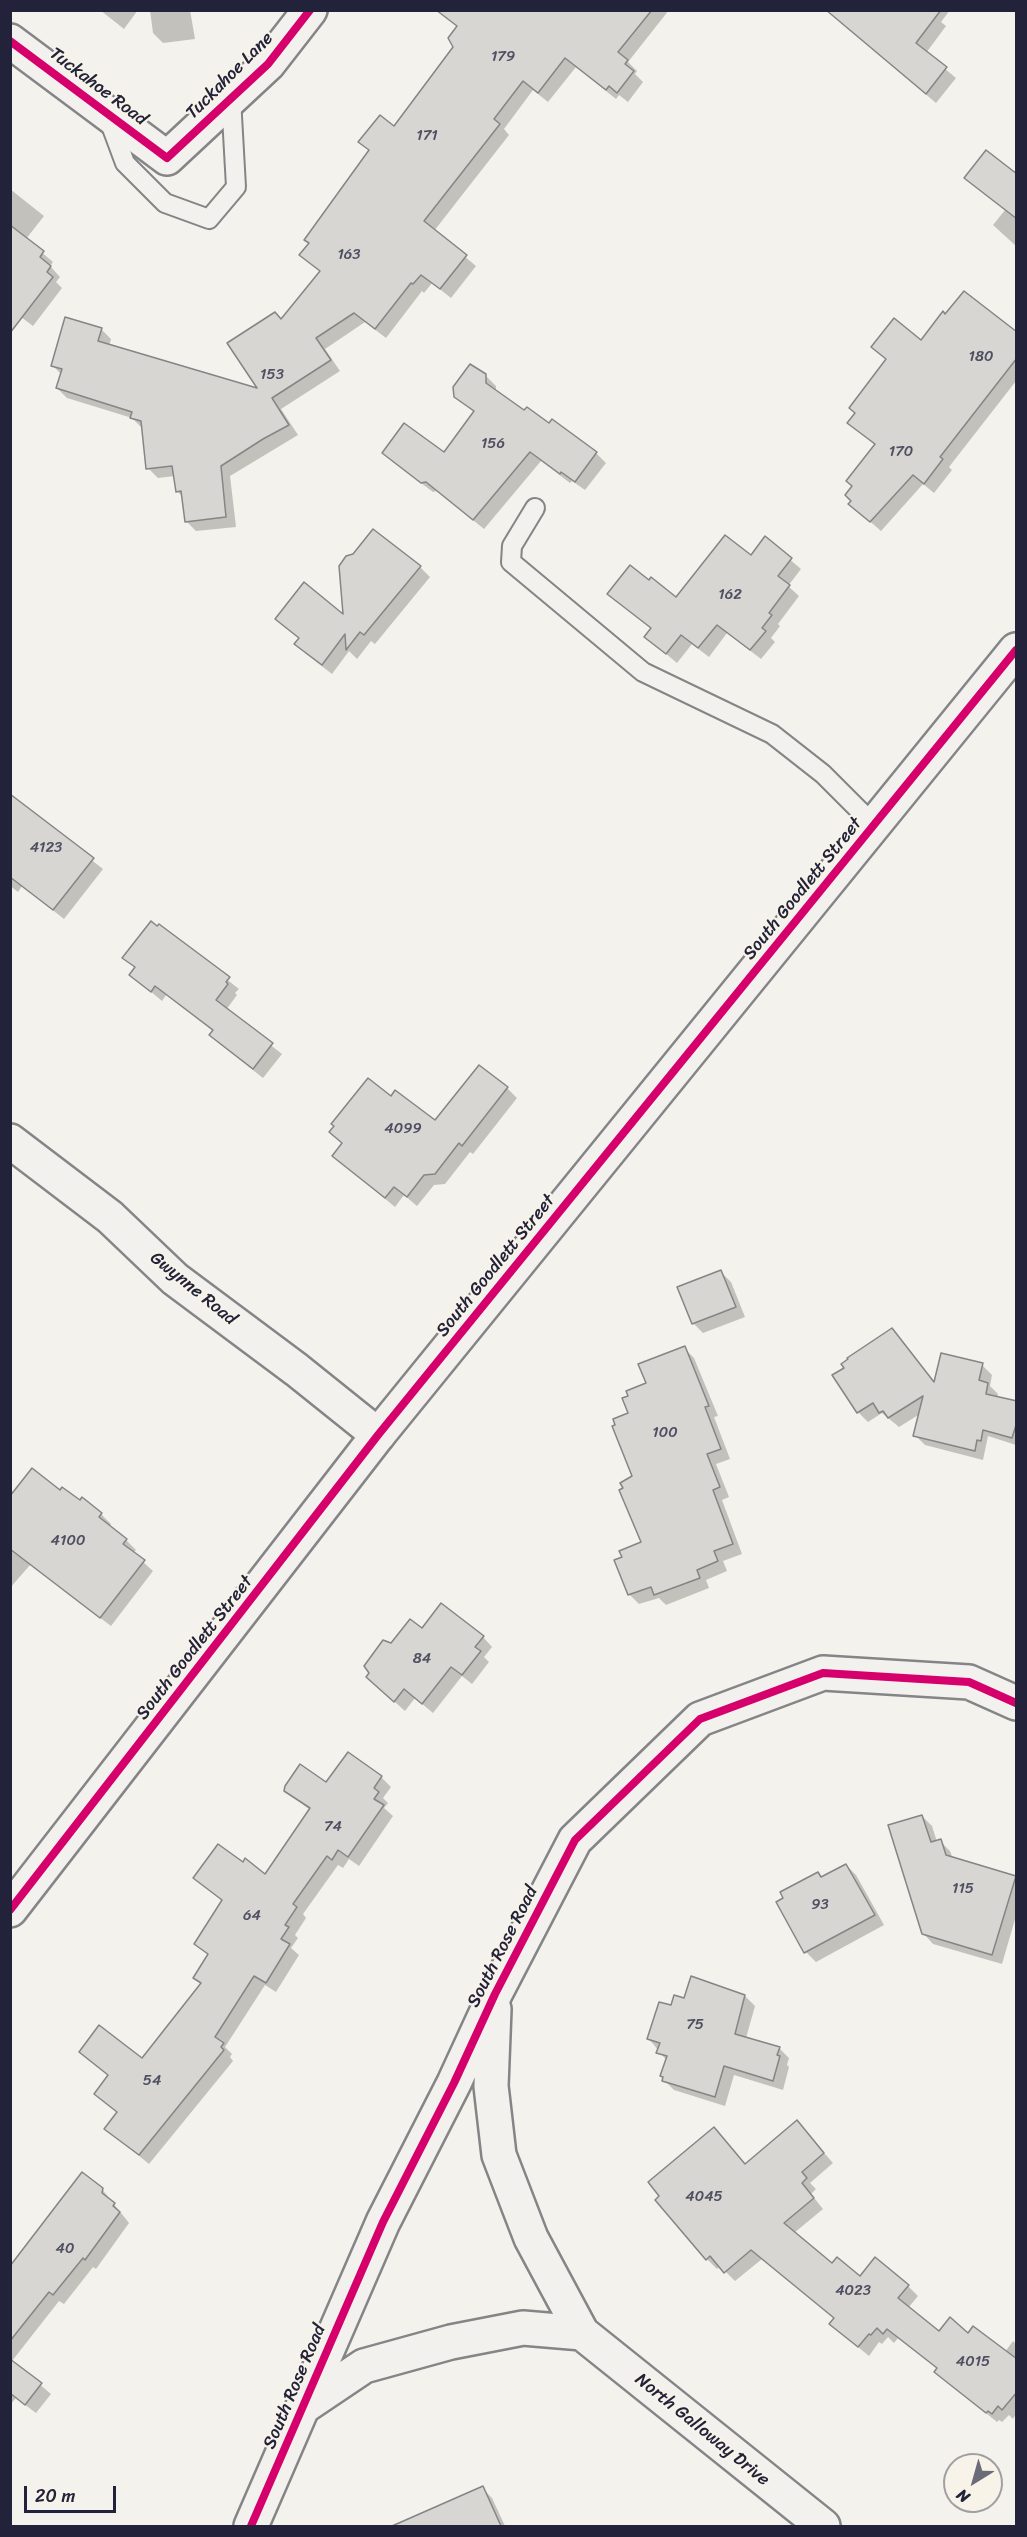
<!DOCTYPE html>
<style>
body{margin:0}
#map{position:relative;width:1027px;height:2537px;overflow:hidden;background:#f4f2ec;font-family:Sriracha,sans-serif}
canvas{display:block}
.frame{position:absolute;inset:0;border:12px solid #22223b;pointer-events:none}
.north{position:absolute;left:943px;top:2453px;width:60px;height:60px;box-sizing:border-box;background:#f7f3e8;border:2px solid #a29fa3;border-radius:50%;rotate:217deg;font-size:16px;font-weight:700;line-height:24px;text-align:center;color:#22223b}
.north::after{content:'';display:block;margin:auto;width:21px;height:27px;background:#6c6b79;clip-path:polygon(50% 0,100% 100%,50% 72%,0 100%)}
.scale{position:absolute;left:24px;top:2486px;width:92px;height:27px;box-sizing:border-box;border:3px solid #22223b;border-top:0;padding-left:8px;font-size:18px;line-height:21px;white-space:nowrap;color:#22223b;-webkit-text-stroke:4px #f7f3e8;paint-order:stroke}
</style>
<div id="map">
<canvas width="1027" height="2537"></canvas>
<div class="frame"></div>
<div class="north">N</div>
<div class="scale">20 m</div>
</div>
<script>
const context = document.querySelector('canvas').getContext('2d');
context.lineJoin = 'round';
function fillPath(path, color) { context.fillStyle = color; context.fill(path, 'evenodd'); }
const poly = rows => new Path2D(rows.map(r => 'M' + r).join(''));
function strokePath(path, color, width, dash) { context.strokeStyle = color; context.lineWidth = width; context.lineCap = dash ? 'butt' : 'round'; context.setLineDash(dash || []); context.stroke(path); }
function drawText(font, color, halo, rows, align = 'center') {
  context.font = font + ' Sriracha,sans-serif'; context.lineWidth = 4.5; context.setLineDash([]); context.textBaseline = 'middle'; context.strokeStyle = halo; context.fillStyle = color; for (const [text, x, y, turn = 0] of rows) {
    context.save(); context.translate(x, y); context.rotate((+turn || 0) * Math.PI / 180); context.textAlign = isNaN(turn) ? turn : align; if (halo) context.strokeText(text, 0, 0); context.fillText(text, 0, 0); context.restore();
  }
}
const shadow = poly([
 [100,10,138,10,124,29],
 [150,10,190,10,195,39,163,43,153,33],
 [455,10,669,10,628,62,637,71,635,74,643,82,628,102,619,95,616,99,576,67,548,102,533,90,504,129,509,135,434,231,476,266,451,298,432,283,424,293,422,291,386,338,365,322,325,349,340,371,281,409,298,435,230,476,236,527,196,531,186,521,183,497,177,491,175,476,158,478,148,468,142,428,132,418,67,398,57,388,62,375,52,365,101,329,111,339,109,346,261,391,282,320,321,272,301,255,370,151,360,142,394,128,455,48,459,26],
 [826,10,950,10,941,22,946,26,926,53,956,78,936,103],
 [1016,176,1016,246,993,225,1005,210,966,178],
 [10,189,44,216,26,239,53,262,50,266,60,277,56,282,62,288,33,326,13,311,10,315],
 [1016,334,1016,381,949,467,952,470,934,493,923,484,881,531,850,504,876,446,849,423,887,360,873,347],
 [485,375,496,386,496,391,524,412,596,453,606,463,585,490,572,481,570,483,541,461,484,529,437,491,433,492,393,462,384,452,444,454,475,413,455,396],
 [766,539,801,569,788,586,799,596,778,624,780,626,771,638,775,642,761,659,727,633,709,657,692,644,677,663,646,637,652,629,609,593,676,599,751,557],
 [354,556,420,567,430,577,375,644,371,641,357,659,349,651,332,674,306,654,296,644,300,639,277,619,345,617],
 [10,796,103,869,64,919,22,886,18,892,10,886],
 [159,926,239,989,235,993,237,995,226,1010,282,1054,263,1078,221,1045,211,1035,214,1032,166,995,162,1001,131,975,136,969,124,958],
 [507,1088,517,1098,473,1154,470,1152,445,1184,434,1185,417,1206,404,1195,395,1207,344,1165,391,1098,435,1122],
 [721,1272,731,1282,745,1317,703,1333,693,1323],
 [892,1330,935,1383,982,1365,992,1375,990,1386,998,1394,992,1422,1016,1404,1016,1445,988,1436,983,1460,925,1445,915,1435,920,1414,899,1427,882,1413,868,1422,858,1412],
 [684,1348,694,1358,718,1416,714,1417,730,1459,716,1464,729,1497,722,1500,742,1554,723,1561,727,1571,706,1580,709,1588,666,1605,659,1598,639,1604,629,1594,624,1558,643,1543,634,1476,630,1414,648,1384],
 [12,1491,15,1493,60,1492,101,1514,111,1524,109,1527,126,1540,136,1550,133,1553,153,1571,111,1626,30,1565,10,1588],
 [422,1631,483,1637,492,1647,484,1657,489,1662,472,1684,462,1676,433,1713,415,1698,405,1711,378,1687],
 [381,1777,391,1787,383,1798,388,1803,384,1808,393,1816,359,1866,349,1859,343,1868,338,1865,303,1914,306,1918,295,1935,298,1938,291,1948,299,1955,276,1992,265,1985,225,2047,232,2054,230,2057,233,2061,149,2164,106,2129,118,2113,96,2093,109,2076,81,2052,143,2061,202,1985,195,1978,209,1956,196,1944,223,1901,195,1878,243,1865,266,1876,310,1810,285,1790],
 [922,1816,932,1826,937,1842,940,1841,950,1851,953,1859,1016,1879,1016,1916,1002,1964,933,1944,923,1933],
 [846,1865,856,1875,884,1925,816,1962,806,1952,778,1902],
 [745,1996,755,2006,746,2038,779,2048,789,2058,787,2065,789,2067,783,2090,734,2075,725,2106,674,2090,664,2080,667,2061,649,2039,672,2007,685,2000],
 [797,2122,833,2163,810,2183,816,2189,811,2194,823,2209,794,2233,832,2265,860,2278,908,2286,918,2296,908,2308,939,2334,969,2335,1005,2352,1013,2341,1016,2344,1016,2414,1013,2419,1009,2415,1002,2422,999,2420,997,2422,946,2381,938,2369,898,2338,894,2343,888,2337,882,2344,879,2342,869,2356,841,2333,835,2319,762,2259,735,2281,720,2266,717,2269,707,2259,746,2165],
 [102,2189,129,2223,96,2269,93,2267,64,2304,59,2301,12,2361,51,2394,36,2413,16,2398,10,2405,10,2269],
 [482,2488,492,2498,505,2526,405,2526]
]);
const building = poly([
 [436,10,652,10,618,52,628,60,625,64,634,71,617,93,609,86,606,90,565,58,538,93,523,81,494,119,500,124,424,221,467,255,440,289,421,275,413,284,411,283,375,329,354,313,316,338,331,360,272,398,289,425,263,439,221,466,226,517,185,522,181,491,176,492,172,466,146,469,141,421,130,418,132,412,56,388,62,369,51,366,65,317,102,328,98,341,257,388,227,343,275,312,281,319,320,271,299,255,309,243,304,240,369,150,358,142,380,115,394,126,453,47,448,38,457,26,436,10],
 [826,10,941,10,916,43,947,67,926,94,826,10],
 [986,150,1017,174,1017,219,964,178,986,150],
 [10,225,44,251,40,257,51,266,47,272,53,277,10,333,10,225],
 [964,291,1017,332,1017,358,940,457,943,459,924,484,913,475,870,522,848,504,851,501,845,495,852,486,846,481,875,444,847,423,855,413,849,408,886,359,871,347,894,318,921,340,943,311,945,314,964,291],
 [470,364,486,374,486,383,524,410,527,407,549,423,552,419,597,452,575,482,561,472,560,474,530,452,473,520,426,482,421,483,382,453,404,423,444,452,474,411,454,397,453,387,470,364],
 [373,529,421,566,364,635,360,632,346,650,345,634,322,665,294,644,299,638,275,619,304,582,343,614,339,566,346,556,353,554,373,529],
 [725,535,751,555,765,536,792,558,778,576,790,585,769,613,772,615,762,628,766,631,750,650,717,625,698,648,681,635,666,654,644,637,651,628,607,594,630,565,649,580,651,577,676,597,725,535],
 [10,794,94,858,53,910,10,877,10,794],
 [151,921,157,926,159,924,230,977,226,982,228,984,216,1000,273,1043,253,1069,209,1035,213,1030,155,986,151,992,129,975,135,967,122,958,151,921],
 [479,1065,508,1087,462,1146,459,1143,435,1174,424,1175,407,1197,394,1187,385,1198,332,1156,342,1143,329,1132,334,1126,331,1124,368,1078,391,1096,395,1090,435,1120,479,1065],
 [721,1270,736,1307,692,1324,677,1287,721,1270],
 [892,1328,934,1382,941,1353,983,1363,979,1380,988,1383,986,1394,1017,1401,1017,1422,1012,1438,983,1430,981,1441,977,1440,975,1451,913,1436,923,1396,888,1418,883,1411,879,1413,873,1403,857,1413,832,1375,844,1368,841,1364,848,1359,847,1358,892,1328],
 [685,1346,709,1406,705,1407,721,1449,707,1454,720,1487,713,1490,733,1544,714,1551,718,1561,697,1570,700,1578,654,1595,651,1587,628,1595,614,1560,622,1557,619,1551,641,1542,619,1490,623,1488,620,1483,632,1476,612,1426,615,1425,613,1419,628,1413,622,1398,628,1396,626,1391,646,1383,638,1364,685,1346],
 [32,1468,60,1490,62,1487,80,1500,82,1497,102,1513,99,1517,127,1539,123,1544,145,1560,100,1618,10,1549,10,1496,32,1468],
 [441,1603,484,1636,475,1647,481,1651,462,1675,451,1667,422,1704,404,1689,394,1702,366,1677,369,1673,364,1666,383,1640,391,1643,410,1619,422,1628,441,1603],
 [348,1752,382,1776,374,1788,379,1792,374,1799,384,1805,348,1857,338,1850,332,1860,327,1856,293,1904,297,1907,285,1925,289,1927,281,1939,290,1944,266,1983,254,1976,215,2037,224,2043,221,2047,224,2050,139,2155,104,2129,117,2112,94,2094,108,2075,79,2052,99,2025,142,2058,201,1983,193,1978,208,1954,194,1944,222,1900,193,1878,218,1844,243,1862,245,1858,265,1874,310,1808,284,1791,285,1786,300,1764,326,1782,348,1752],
 [922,1815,931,1842,941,1839,946,1855,1016,1876,992,1955,922,1934,888,1825,922,1815],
 [846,1864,875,1915,804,1953,776,1902,783,1898,780,1892,818,1872,821,1877,846,1864],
 [691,1976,745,1995,735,2034,780,2047,777,2055,780,2056,773,2081,724,2066,715,2097,662,2081,663,2077,660,2076,667,2056,656,2053,660,2043,647,2039,659,2002,671,2005,674,1995,684,1998,691,1976],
 [797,2120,824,2153,802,2172,807,2178,802,2183,814,2198,784,2223,832,2263,837,2257,860,2276,875,2257,909,2285,898,2298,939,2331,950,2317,968,2333,973,2326,1017,2359,1017,2392,1002,2410,998,2406,992,2414,988,2411,986,2413,934,2372,937,2368,887,2329,883,2334,877,2328,871,2335,869,2334,858,2347,829,2324,834,2318,751,2250,724,2273,710,2256,706,2260,655,2200,659,2196,648,2182,714,2127,745,2164,797,2120],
 [82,2172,103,2188,102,2193,115,2203,113,2206,120,2212,85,2260,83,2258,53,2295,49,2292,10,2341,10,2266,82,2172],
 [10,2359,42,2383,25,2405,10,2393,10,2359],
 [483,2486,501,2526,392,2526,483,2486]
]);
const lane = poly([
 [109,120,125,163,165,203,209,219,236,187,231,98],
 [535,508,512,546,511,562,643,672,772,734,823,774,874,825]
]);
const street = poly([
 [10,41,167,158,268,64,310,10],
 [10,1141,110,1217,175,1279,297,1370,378,1435],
 [494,2009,491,2086,499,2155,531,2238,582,2333,823,2526],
 [303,2407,364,2366,451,2342,523,2328,582,2333],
 [251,2526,383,2222,454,2083,495,1994,575,1840,700,1719,823,1673,969,1682,1016,1703]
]);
const secondary = poly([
 [10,1910,378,1435,1016,650]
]);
const cycleway = poly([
 [10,41,167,158,268,64,310,10],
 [10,1910,378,1435,1016,650],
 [251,2526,383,2222,454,2083,495,1994,575,1840,700,1719,823,1673,969,1682,1016,1703]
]);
const numberNames = [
 ["179",503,57],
 ["171",427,136],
 ["163",349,255],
 ["180",981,357],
 ["153",272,375],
 ["156",493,444],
 ["170",901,452],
 ["162",730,595],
 ["4123",46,848],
 ["4099",403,1129],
 ["100",665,1433],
 ["4100",68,1541],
 ["84",422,1659],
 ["74",333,1827],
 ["115",963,1889],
 ["93",820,1905],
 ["64",252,1916],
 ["75",695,2025],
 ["54",152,2081],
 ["4045",704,2197],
 ["40",65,2249],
 ["4023",853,2291],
 ["4015",973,2362]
];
const streetNames = [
 ["Tuckahoe Lane",230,76,-45],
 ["Tuckahoe Road",98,87,37],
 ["South Goodlett Street",803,889,-51],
 ["South Goodlett Street",496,1266,-51],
 ["Gwynne Road",193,1289,39],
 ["South Goodlett Street",195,1648,-52],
 ["South Rose Road",503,1947,-63],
 ["South Rose Road",295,2387,-67],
 ["North Galloway Drive",702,2430,39]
];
fillPath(shadow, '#0003');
fillPath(building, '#d7d6d3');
strokePath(building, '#858486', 1.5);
strokePath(lane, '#858486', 22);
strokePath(street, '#858486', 38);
strokePath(secondary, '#858486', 38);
strokePath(lane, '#f2f1ed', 18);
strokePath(street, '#f2f1ed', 33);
strokePath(secondary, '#f2f1ed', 33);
strokePath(cycleway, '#d6006c', 8);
drawText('15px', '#4f4f61', null, numberNames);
drawText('18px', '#22223b', '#f7f3e8', streetNames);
</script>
